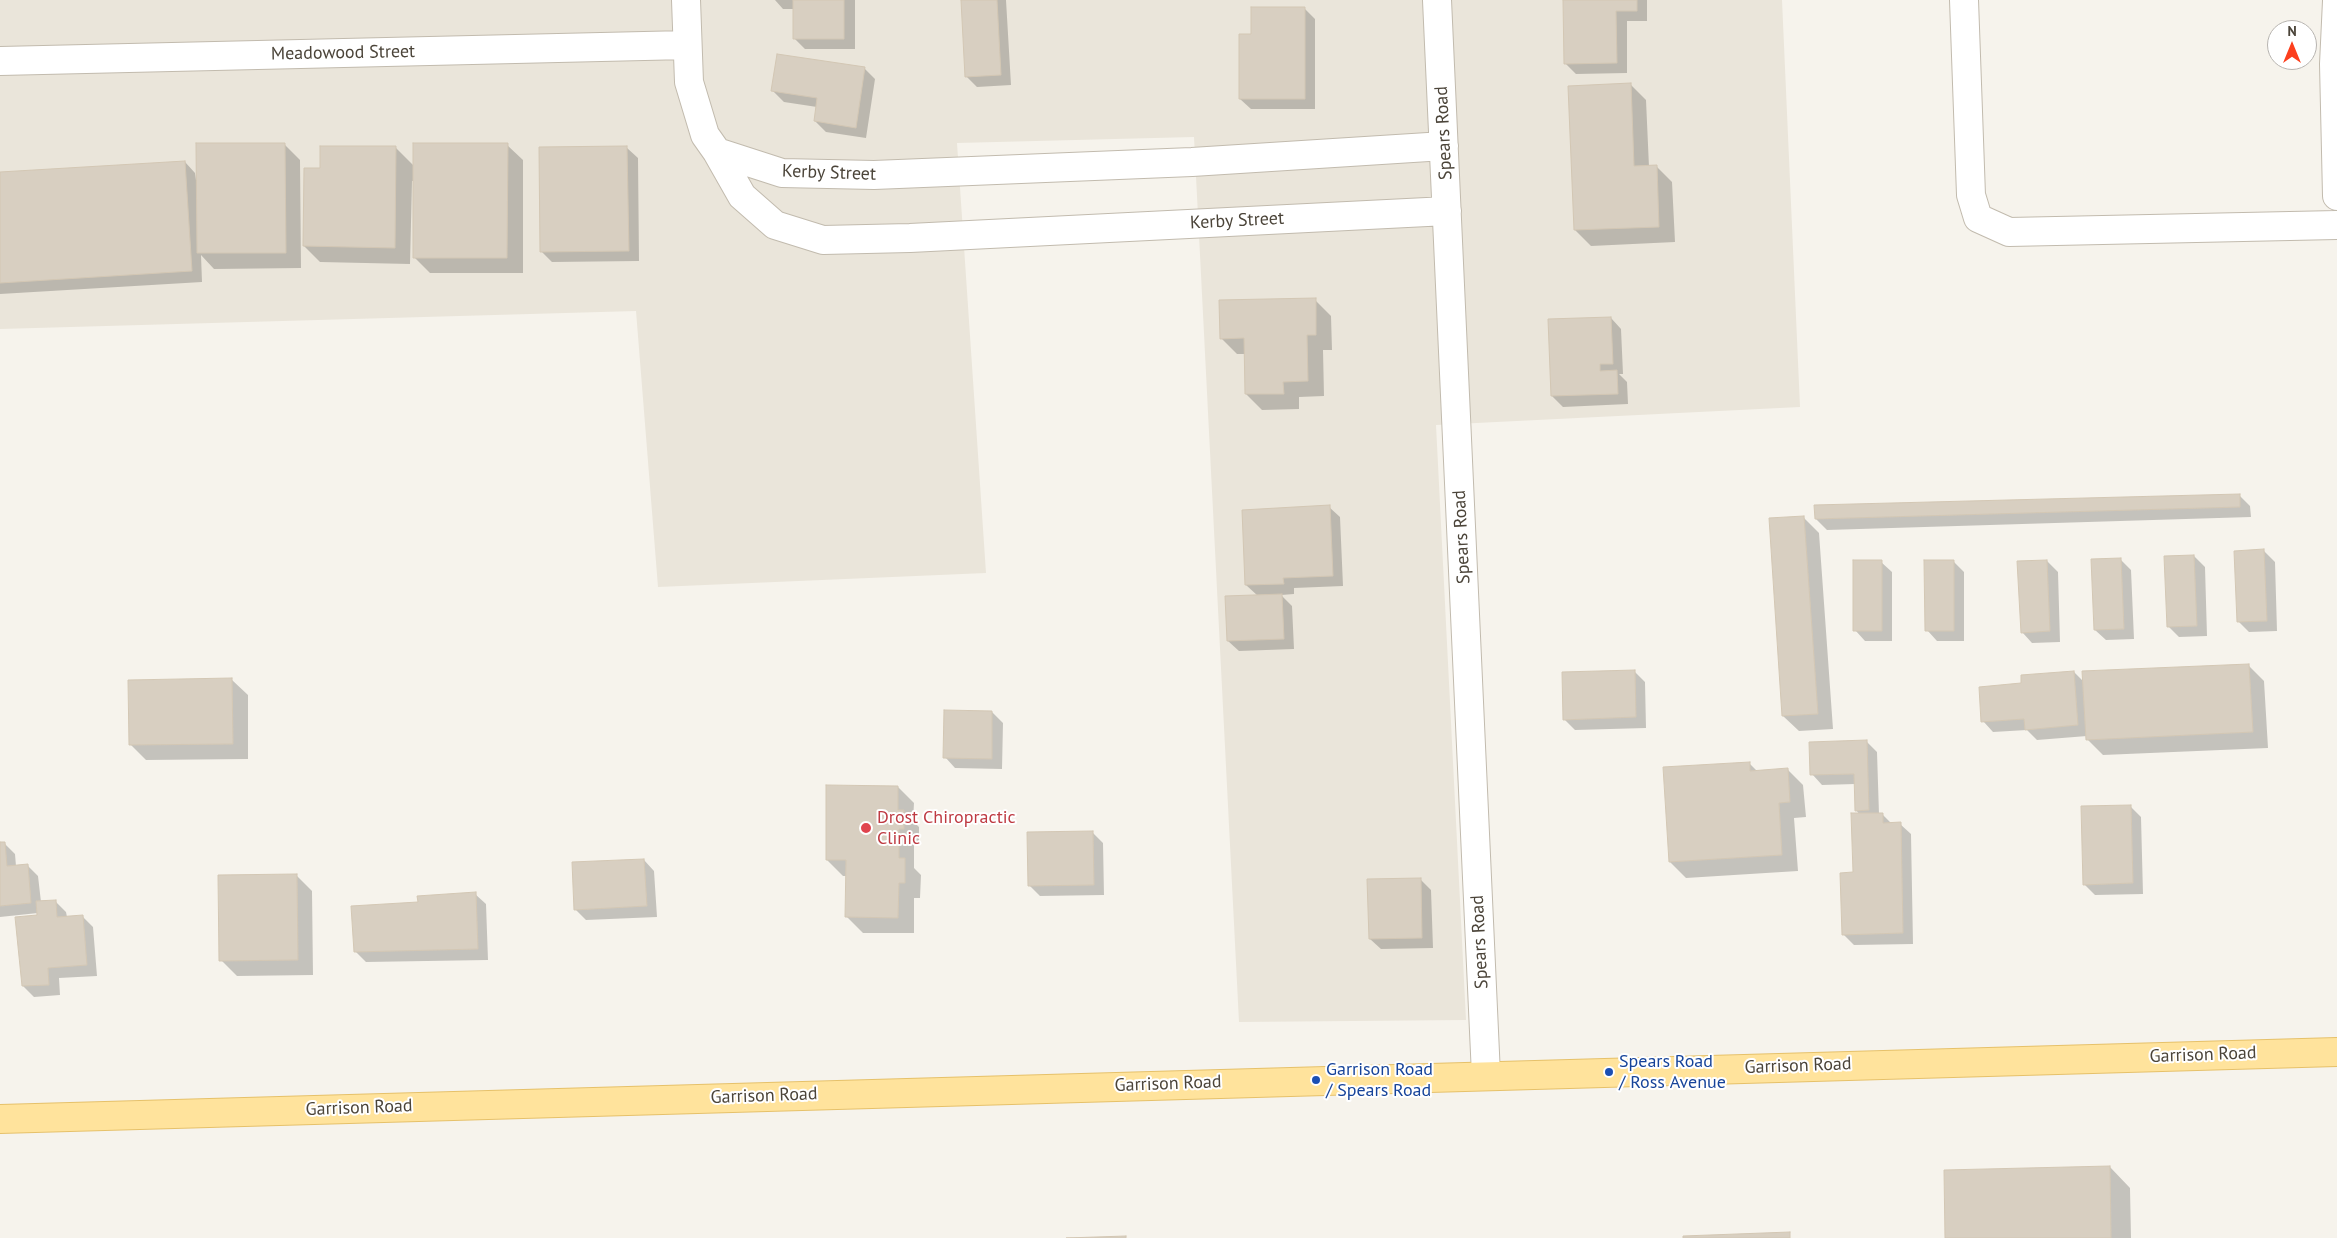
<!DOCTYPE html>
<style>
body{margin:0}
#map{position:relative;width:2337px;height:1238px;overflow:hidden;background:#f6f3ec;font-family:"PT Sans",sans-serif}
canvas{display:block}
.north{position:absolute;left:2267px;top:20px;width:50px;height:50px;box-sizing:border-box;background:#fff;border:1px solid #b7b4b0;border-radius:50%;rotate:0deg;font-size:14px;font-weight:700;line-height:20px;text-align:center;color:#4b4439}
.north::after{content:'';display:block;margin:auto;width:18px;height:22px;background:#fc3f1d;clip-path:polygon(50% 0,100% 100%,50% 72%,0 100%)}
</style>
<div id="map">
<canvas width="2337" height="1238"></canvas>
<div class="north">N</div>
</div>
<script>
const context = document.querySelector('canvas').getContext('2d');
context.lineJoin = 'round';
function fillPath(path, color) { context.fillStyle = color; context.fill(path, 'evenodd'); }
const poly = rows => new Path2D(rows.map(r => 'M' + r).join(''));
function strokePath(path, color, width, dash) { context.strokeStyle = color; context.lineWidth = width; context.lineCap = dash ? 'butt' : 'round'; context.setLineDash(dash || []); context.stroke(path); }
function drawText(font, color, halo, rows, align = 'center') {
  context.font = font + ' "PT Sans",sans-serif'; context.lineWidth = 4; context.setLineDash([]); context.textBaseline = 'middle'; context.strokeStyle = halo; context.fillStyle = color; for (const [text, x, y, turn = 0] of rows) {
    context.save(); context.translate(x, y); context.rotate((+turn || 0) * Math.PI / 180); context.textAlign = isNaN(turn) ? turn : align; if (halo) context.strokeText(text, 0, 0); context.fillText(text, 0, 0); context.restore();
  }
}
const residential = poly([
 [0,0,1782,0,1800,407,1436,425,1466,1020,1239,1022,1194,137,957,143,986,573,658,587,636,311,0,329]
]);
const shadow = poly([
 [775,0,855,0,855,49,805,49,794,38,794,9,783,9],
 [962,0,1006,0,1011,85,977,87,966,76],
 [1564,0,1647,0,1647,21,1627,21,1627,73,1576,74,1565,63],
 [1304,8,1315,19,1315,109,1251,109,1240,99],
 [864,68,875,79,866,138,826,132,815,121,817,107,784,102,773,91],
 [1630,84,1646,100,1649,167,1656,166,1672,182,1675,242,1591,246,1575,230],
 [284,144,300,160,301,268,214,269,201,255,202,282,0,294,0,174,185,162,195,173,196,180,198,180],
 [507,145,523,160,523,273,430,273,414,257,414,181,412,181,410,264,320,262,304,246,321,170,396,148,414,166],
 [627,148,638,158,639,261,552,262,541,251],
 [1315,300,1331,316,1332,350,1323,350,1324,396,1299,397,1299,409,1262,410,1246,394,1246,354,1237,354,1221,338],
 [1611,318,1621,329,1623,374,1619,374,1627,382,1628,404,1563,407,1552,396],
 [2239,495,2250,506,2251,517,1827,530,1816,519],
 [1329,507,1340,517,1343,586,1294,588,1294,594,1281,595,1292,606,1294,649,1239,651,1228,641,1258,596,1246,585],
 [1803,517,1819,533,1833,729,1799,731,1783,716],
 [2264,551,2275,562,2277,631,2249,632,2238,621],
 [2194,556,2205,567,2207,636,2179,637,2168,626],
 [2120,559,2131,570,2134,639,2106,640,2095,630],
 [1953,561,1964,572,1964,641,1937,641,1927,630],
 [2047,561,2058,572,2060,642,2032,643,2022,632],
 [1881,562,1892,572,1892,641,1865,641,1855,630],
 [2248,665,2264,681,2268,748,2103,755,2087,739,2087,736,2037,740,2027,730,1993,732,1983,721,2023,685,2074,672,2084,682],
 [1634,671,1645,682,1646,728,1575,730,1564,719],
 [232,680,248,695,248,759,146,760,130,744],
 [992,712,1003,723,1002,769,955,768,945,757],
 [1866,741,1877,752,1879,814,1882,814,1892,824,1900,824,1911,834,1913,944,1854,945,1843,934,1854,874,1860,815,1856,810,1855,784,1822,785,1812,774],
 [1749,763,1757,771,1787,769,1803,785,1806,817,1794,818,1798,871,1686,878,1670,862],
 [898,787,914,803,913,821,919,827,919,845,914,845,914,868,921,875,920,898,914,898,914,933,863,933,847,917,847,876,843,876,827,860],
 [2130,806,2141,817,2143,894,2095,895,2084,884],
 [1092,832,1103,843,1104,895,1040,896,1029,885],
 [0,843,4,843,15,854,16,866,27,865,38,876,41,902,55,901,66,912,67,917,82,916,93,927,97,976,59,978,60,995,34,997,23,986,38,913,0,917],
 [644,860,654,871,657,917,586,920,575,909],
 [296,875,312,891,313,975,237,976,221,960],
 [1420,879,1431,890,1433,948,1381,949,1370,939],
 [475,894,486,904,488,960,366,962,355,951,419,903],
 [2110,1167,2130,1188,2131,1238,1946,1238]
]);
const building = poly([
 [793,0,844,0,844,39,793,39,793,0],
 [961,0,997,0,1001,75,965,77,961,0],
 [1563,0,1637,0,1637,11,1616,11,1617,63,1564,64,1563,0],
 [1251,7,1305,7,1305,99,1239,99,1239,34,1251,34,1251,7],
 [777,54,865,67,856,128,814,121,817,98,771,91,777,54],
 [1631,83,1634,166,1657,165,1659,227,1574,230,1568,86,1631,83],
 [196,143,285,143,286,253,197,253,196,143],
 [413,143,508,143,507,258,413,258,413,143],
 [320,146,396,146,395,248,303,246,304,168,320,168,320,146],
 [627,146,629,251,540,252,539,147,627,146],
 [185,161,192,271,0,283,0,172,185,161],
 [1316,298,1316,335,1307,335,1308,381,1283,382,1284,394,1245,394,1244,338,1220,339,1219,300,1316,298],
 [1611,317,1613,364,1600,364,1600,371,1617,370,1618,394,1551,396,1548,319,1611,317],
 [2240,494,2240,507,1815,519,1814,505,2240,494],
 [1330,505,1333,576,1283,578,1284,584,1245,585,1242,510,1330,505],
 [1804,516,1818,714,1782,716,1769,518,1804,516],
 [2264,549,2267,621,2237,622,2234,551,2264,549],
 [2194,555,2197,626,2167,627,2164,556,2194,555],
 [2121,558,2124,629,2094,630,2091,559,2121,558],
 [1853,560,1882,560,1882,631,1853,631,1853,560],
 [1924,560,1954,560,1954,631,1925,631,1924,560],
 [2047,560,2050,631,2021,633,2017,561,2047,560],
 [1282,594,1284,639,1227,641,1225,596,1282,594],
 [2249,664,2253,732,2086,740,2082,671,2249,664],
 [1635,670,1636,717,1563,720,1562,672,1635,670],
 [2074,671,2078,725,2025,730,2024,719,1981,722,1979,687,2021,683,2021,675,2074,671],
 [232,678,233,744,129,745,128,680,232,678],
 [944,710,992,711,992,759,943,758,944,710],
 [1867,740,1869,810,1855,811,1854,774,1810,775,1809,742,1867,740],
 [1750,762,1750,771,1788,768,1790,802,1779,803,1782,855,1669,862,1663,767,1750,762],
 [826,785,898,786,898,810,904,810,904,829,899,829,899,858,905,858,905,883,899,883,898,918,845,917,846,860,826,860,826,785],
 [2131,805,2133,883,2083,885,2081,806,2131,805],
 [1851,813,1883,813,1883,823,1901,822,1903,933,1842,935,1840,873,1853,872,1851,813],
 [1093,831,1094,885,1028,886,1027,832,1093,831],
 [0,842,5,842,7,866,28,864,31,903,0,906,0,842],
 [644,859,647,906,574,910,572,862,644,859],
 [297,874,298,960,219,961,218,875,297,874],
 [1421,878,1422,938,1369,939,1367,879,1421,878],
 [476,892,478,949,354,952,351,906,418,902,417,896,476,892],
 [56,900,57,917,83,915,87,965,48,968,49,985,22,986,15,917,37,915,36,901,56,900],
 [2110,1166,2111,1238,1945,1238,1944,1170,2110,1166],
 [1790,1232,1790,1238,1683,1238,1683,1236,1790,1232],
 [1126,1236,1126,1238,1066,1238,1126,1236]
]);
const minor = poly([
 [686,0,689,82,705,135,717,152],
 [1437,0,1486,1075],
 [1964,0,1971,195,1978,218,2009,232,2337,225],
 [2337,1,2334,64,2337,196],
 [0,61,687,45],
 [1444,146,1192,162,874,175,782,173,717,152,742,196,775,225,823,240,910,238,1447,211]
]);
const major = poly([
 [0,1119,2337,1052]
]);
const markers = [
 [866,828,6,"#e0444e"],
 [1609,1072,5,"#1a4fb4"],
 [1316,1080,5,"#1a4fb4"]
];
const streetNames = [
 ["Meadowood Street",343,53,-1],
 ["Spears Road",1444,133,-93],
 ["Kerby Street",829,173,2],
 ["Kerby Street",1237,221,-3],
 ["Spears Road",1462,537,-93],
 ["Spears Road",1480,942,-93],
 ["Garrison Road",2203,1055,-2],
 ["Garrison Road",1798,1066,-2],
 ["Garrison Road",1168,1084,-2],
 ["Garrison Road",764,1096,-2],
 ["Garrison Road",359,1108,-2]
];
const healthNames = [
 ["Drost Chiropractic",877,818],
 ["Clinic",877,839]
];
const transitNames = [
 ["Spears Road",1619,1062],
 ["/ Ross Avenue",1619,1083],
 ["Garrison Road",1326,1070],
 ["/ Spears Road",1326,1091]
];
fillPath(residential, '#eae5da');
fillPath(shadow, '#0003');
fillPath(building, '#d8cfc1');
strokePath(building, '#d3c7b4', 1);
strokePath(minor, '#c2bbae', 30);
strokePath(major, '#e6c16a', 30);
strokePath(minor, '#fff', 28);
strokePath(major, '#ffe39c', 28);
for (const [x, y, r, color] of markers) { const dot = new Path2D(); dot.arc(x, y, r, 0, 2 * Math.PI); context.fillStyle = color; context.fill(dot); strokePath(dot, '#fff', 2); }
drawText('18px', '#4b4439', '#fff', streetNames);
drawText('18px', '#be3a42', '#fff', healthNames, 'left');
drawText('18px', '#164399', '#fff', transitNames, 'left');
</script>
